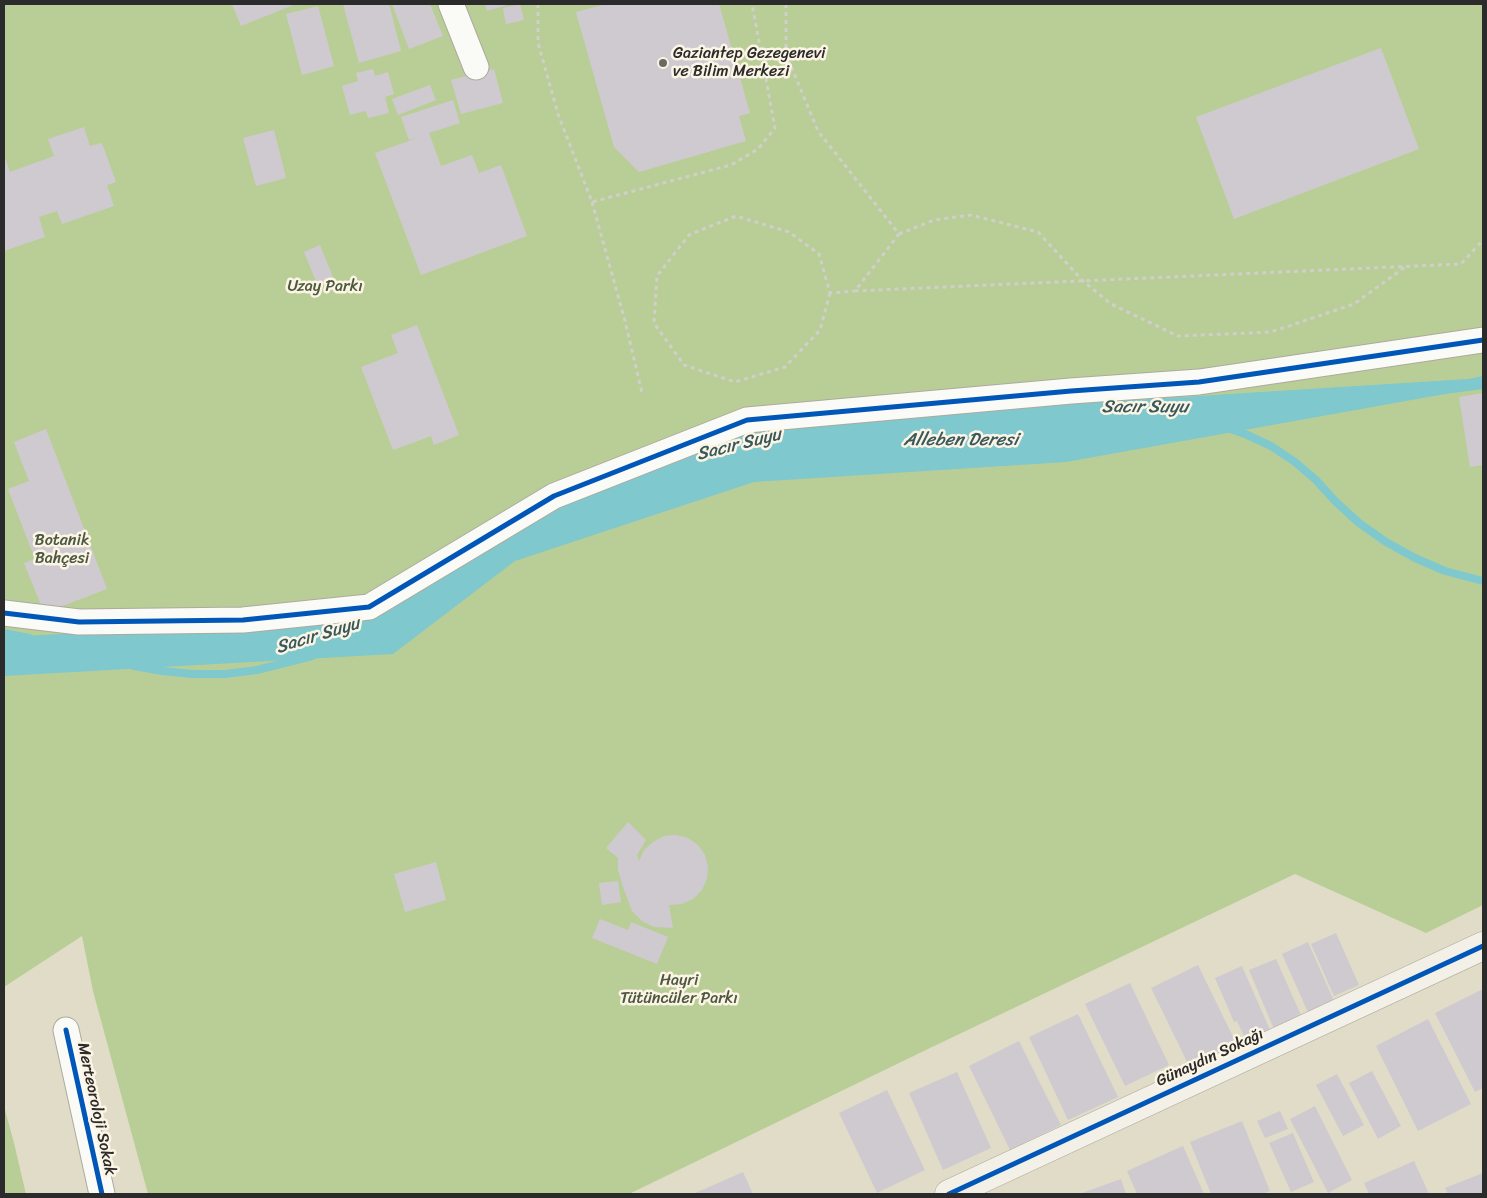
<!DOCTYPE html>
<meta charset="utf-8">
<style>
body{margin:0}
#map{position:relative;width:1487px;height:1198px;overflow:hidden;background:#e0dcc8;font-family:Sriracha,sans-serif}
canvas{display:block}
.frame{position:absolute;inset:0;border:5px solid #2b2b2b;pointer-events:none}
</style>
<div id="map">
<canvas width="1487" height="1198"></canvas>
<div class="frame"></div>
</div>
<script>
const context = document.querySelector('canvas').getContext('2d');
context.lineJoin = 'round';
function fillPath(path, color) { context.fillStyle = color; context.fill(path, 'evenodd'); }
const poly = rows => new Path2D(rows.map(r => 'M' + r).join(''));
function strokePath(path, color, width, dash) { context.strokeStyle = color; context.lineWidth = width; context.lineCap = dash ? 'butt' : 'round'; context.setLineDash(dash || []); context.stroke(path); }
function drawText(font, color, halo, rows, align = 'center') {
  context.font = font + ' Sriracha,sans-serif'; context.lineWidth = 5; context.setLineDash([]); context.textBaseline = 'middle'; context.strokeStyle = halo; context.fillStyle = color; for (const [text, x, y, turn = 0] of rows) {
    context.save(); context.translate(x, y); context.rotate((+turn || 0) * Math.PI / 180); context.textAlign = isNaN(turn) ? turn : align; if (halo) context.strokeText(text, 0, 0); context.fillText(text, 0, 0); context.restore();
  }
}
const green = poly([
 [4,4,1483,4,1483,905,1426,933,1295,874,930,1048,629,1194,148,1194,93,991,82,936,4,987],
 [4,1106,14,1143,26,1194,4,1194]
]);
const water = poly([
 [1483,376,1483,389,1445,394,1066,462,754,482,515,561,393,654,4,676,4,637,376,617,505,523,750,427,927,413,1468,379]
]);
const stream = poly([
 [1227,428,1245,434,1271,446,1295,462,1316,480,1335,501,1359,523,1386,542,1415,558,1445,571,1483,581],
 [4,633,29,638],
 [134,666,162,671,193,674,225,674,257,670,312,656]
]);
const building = poly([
 [232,4,296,4,241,26],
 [343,4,389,4,401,51,359,63],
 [392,4,430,4,443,36,409,49],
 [485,4,511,4,487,11],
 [520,4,524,20,506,24,503,8],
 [606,4,719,4,750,113,739,116,746,141,639,172,614,147,576,12],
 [318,6,334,66,302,75,286,14],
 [1381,48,1419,149,1234,219,1196,117],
 [373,69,375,76,388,72,394,94,385,97,389,113,368,118,366,111,350,115,342,86,358,81,356,73],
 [494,69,503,103,461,114,451,80],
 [430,85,436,100,398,115,392,99],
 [453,100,460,123,429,133,441,166,472,155,479,173,501,165,527,236,421,275,375,153,420,137,409,140,401,117],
 [84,127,90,146,102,143,116,182,107,185,114,206,62,224,57,211,39,217,45,237,4,251,4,155,10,172,54,156,48,139],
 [274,130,286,178,256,186,243,138],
 [320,245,333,277,317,284,304,252],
 [417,325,459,435,434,445,431,436,393,450,361,367,398,353,391,335],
 [1483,393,1483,465,1470,467,1459,397],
 [46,429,107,589,44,613,24,563,35,559,8,489,29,481,14,442],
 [628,822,646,840,637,855,639,861,644,850,653,842,664,836,676,835,688,838,698,845,705,855,708,867,707,879,702,890,693,899,682,904,669,905,673,928,654,927,642,921,632,911,623,887,618,870,618,858,606,848],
 [436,862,446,900,405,912,394,874],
 [618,881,621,902,602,905,599,883],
 [600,919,628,930,631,922,668,937,657,964,592,938],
 [1336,933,1359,985,1334,996,1311,944],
 [1308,942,1337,1008,1311,1019,1282,954],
 [1276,959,1304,1022,1276,1034,1249,970],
 [1198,965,1239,1049,1192,1072,1151,988],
 [1242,966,1270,1030,1246,1040,1237,1021,1234,1022,1215,978],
 [1130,983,1169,1065,1125,1086,1085,1004],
 [1483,989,1483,1088,1475,1092,1435,1013],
 [1078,1014,1118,1097,1068,1120,1029,1037],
 [1428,1019,1471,1104,1418,1131,1376,1046],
 [1019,1041,1061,1125,1010,1150,969,1066],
 [1372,1071,1401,1126,1378,1139,1349,1083],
 [957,1072,991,1148,943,1170,909,1093],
 [1337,1074,1364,1125,1343,1136,1316,1085],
 [887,1090,925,1170,877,1193,839,1113],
 [1315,1106,1352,1180,1328,1193,1290,1119],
 [1280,1111,1288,1129,1265,1138,1257,1121],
 [1242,1121,1270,1191,1262,1194,1211,1194,1190,1142],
 [1293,1133,1314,1182,1291,1192,1269,1143],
 [1183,1146,1204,1194,1137,1194,1127,1171],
 [1414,1161,1429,1194,1369,1194,1364,1183],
 [743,1172,753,1194,693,1194],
 [1483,1173,1483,1194,1448,1194,1445,1188],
 [1121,1179,1126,1194,1079,1194]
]);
const path = poly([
 [538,4,538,43,558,114,592,202,731,165,758,149,775,128,752,4],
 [786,4,786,54,818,131,899,234,855,291,1461,264,1483,240],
 [592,202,625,321,642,393],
 [899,234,934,220,971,215,1038,232,1083,281,1111,304,1178,336,1271,332,1354,304,1405,267],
 [830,293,820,330,785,367,735,382,684,365,654,323,657,276,689,235,736,216,789,232,819,254,830,293,855,291]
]);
const street = poly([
 [451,4,476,67],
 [4,613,79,622,243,620,369,607,554,496,747,420,1071,391,1199,382,1483,340],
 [66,1030,102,1194]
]);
const secondary = poly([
 [949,1194,1483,946]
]);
const cycleway = poly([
 [4,613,79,622,243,620,369,607,554,496,747,420,1071,391,1199,382,1483,340],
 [66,1030,102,1194],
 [949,1194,1483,946]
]);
const markers = [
 [663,63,5,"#6a6962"]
];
const poiNames = [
 ["Gaziantep Gezegenevi",673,54],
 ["ve Bilim Merkezi",673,72]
];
const parkNames = [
 ["Uzay Parkı",325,287],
 ["Botanik",62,541],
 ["Bahçesi",62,559],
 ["Hayri",679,981],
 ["Tütüncüler Parkı",679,999]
];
const streetNames = [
 ["Günaydın Sokağı",1210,1058,-25],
 ["Merteoroloji Sokak",96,1109,78]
];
const waterNames = [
 ["Sacır Suyu",1145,407],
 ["Alleben Deresi",961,440],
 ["Sacır Suyu",739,445,-14],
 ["Sacır Suyu",318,636,-17]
];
fillPath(green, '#b9ce96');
fillPath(water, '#7fc8cd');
strokePath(stream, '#7fc8cd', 8);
fillPath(building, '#cfcacf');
strokePath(street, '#adaa9e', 27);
strokePath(secondary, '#adaa9e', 29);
strokePath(path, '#d0cfca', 3, [4, 4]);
strokePath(street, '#fafaf7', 25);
strokePath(secondary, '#f3f0e8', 28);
strokePath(cycleway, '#0057b8', 5);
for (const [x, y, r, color] of markers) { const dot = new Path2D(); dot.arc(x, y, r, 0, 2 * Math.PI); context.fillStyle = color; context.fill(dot); strokePath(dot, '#fcf5e5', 2); }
drawText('16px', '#2b2b2b', '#fcf5e5', poiNames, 'left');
drawText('16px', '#4c583f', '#fcf5e5', parkNames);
drawText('16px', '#2b2b2b', '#fcf5e5', streetNames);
drawText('italic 18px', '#38585c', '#fcf5e5', waterNames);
</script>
